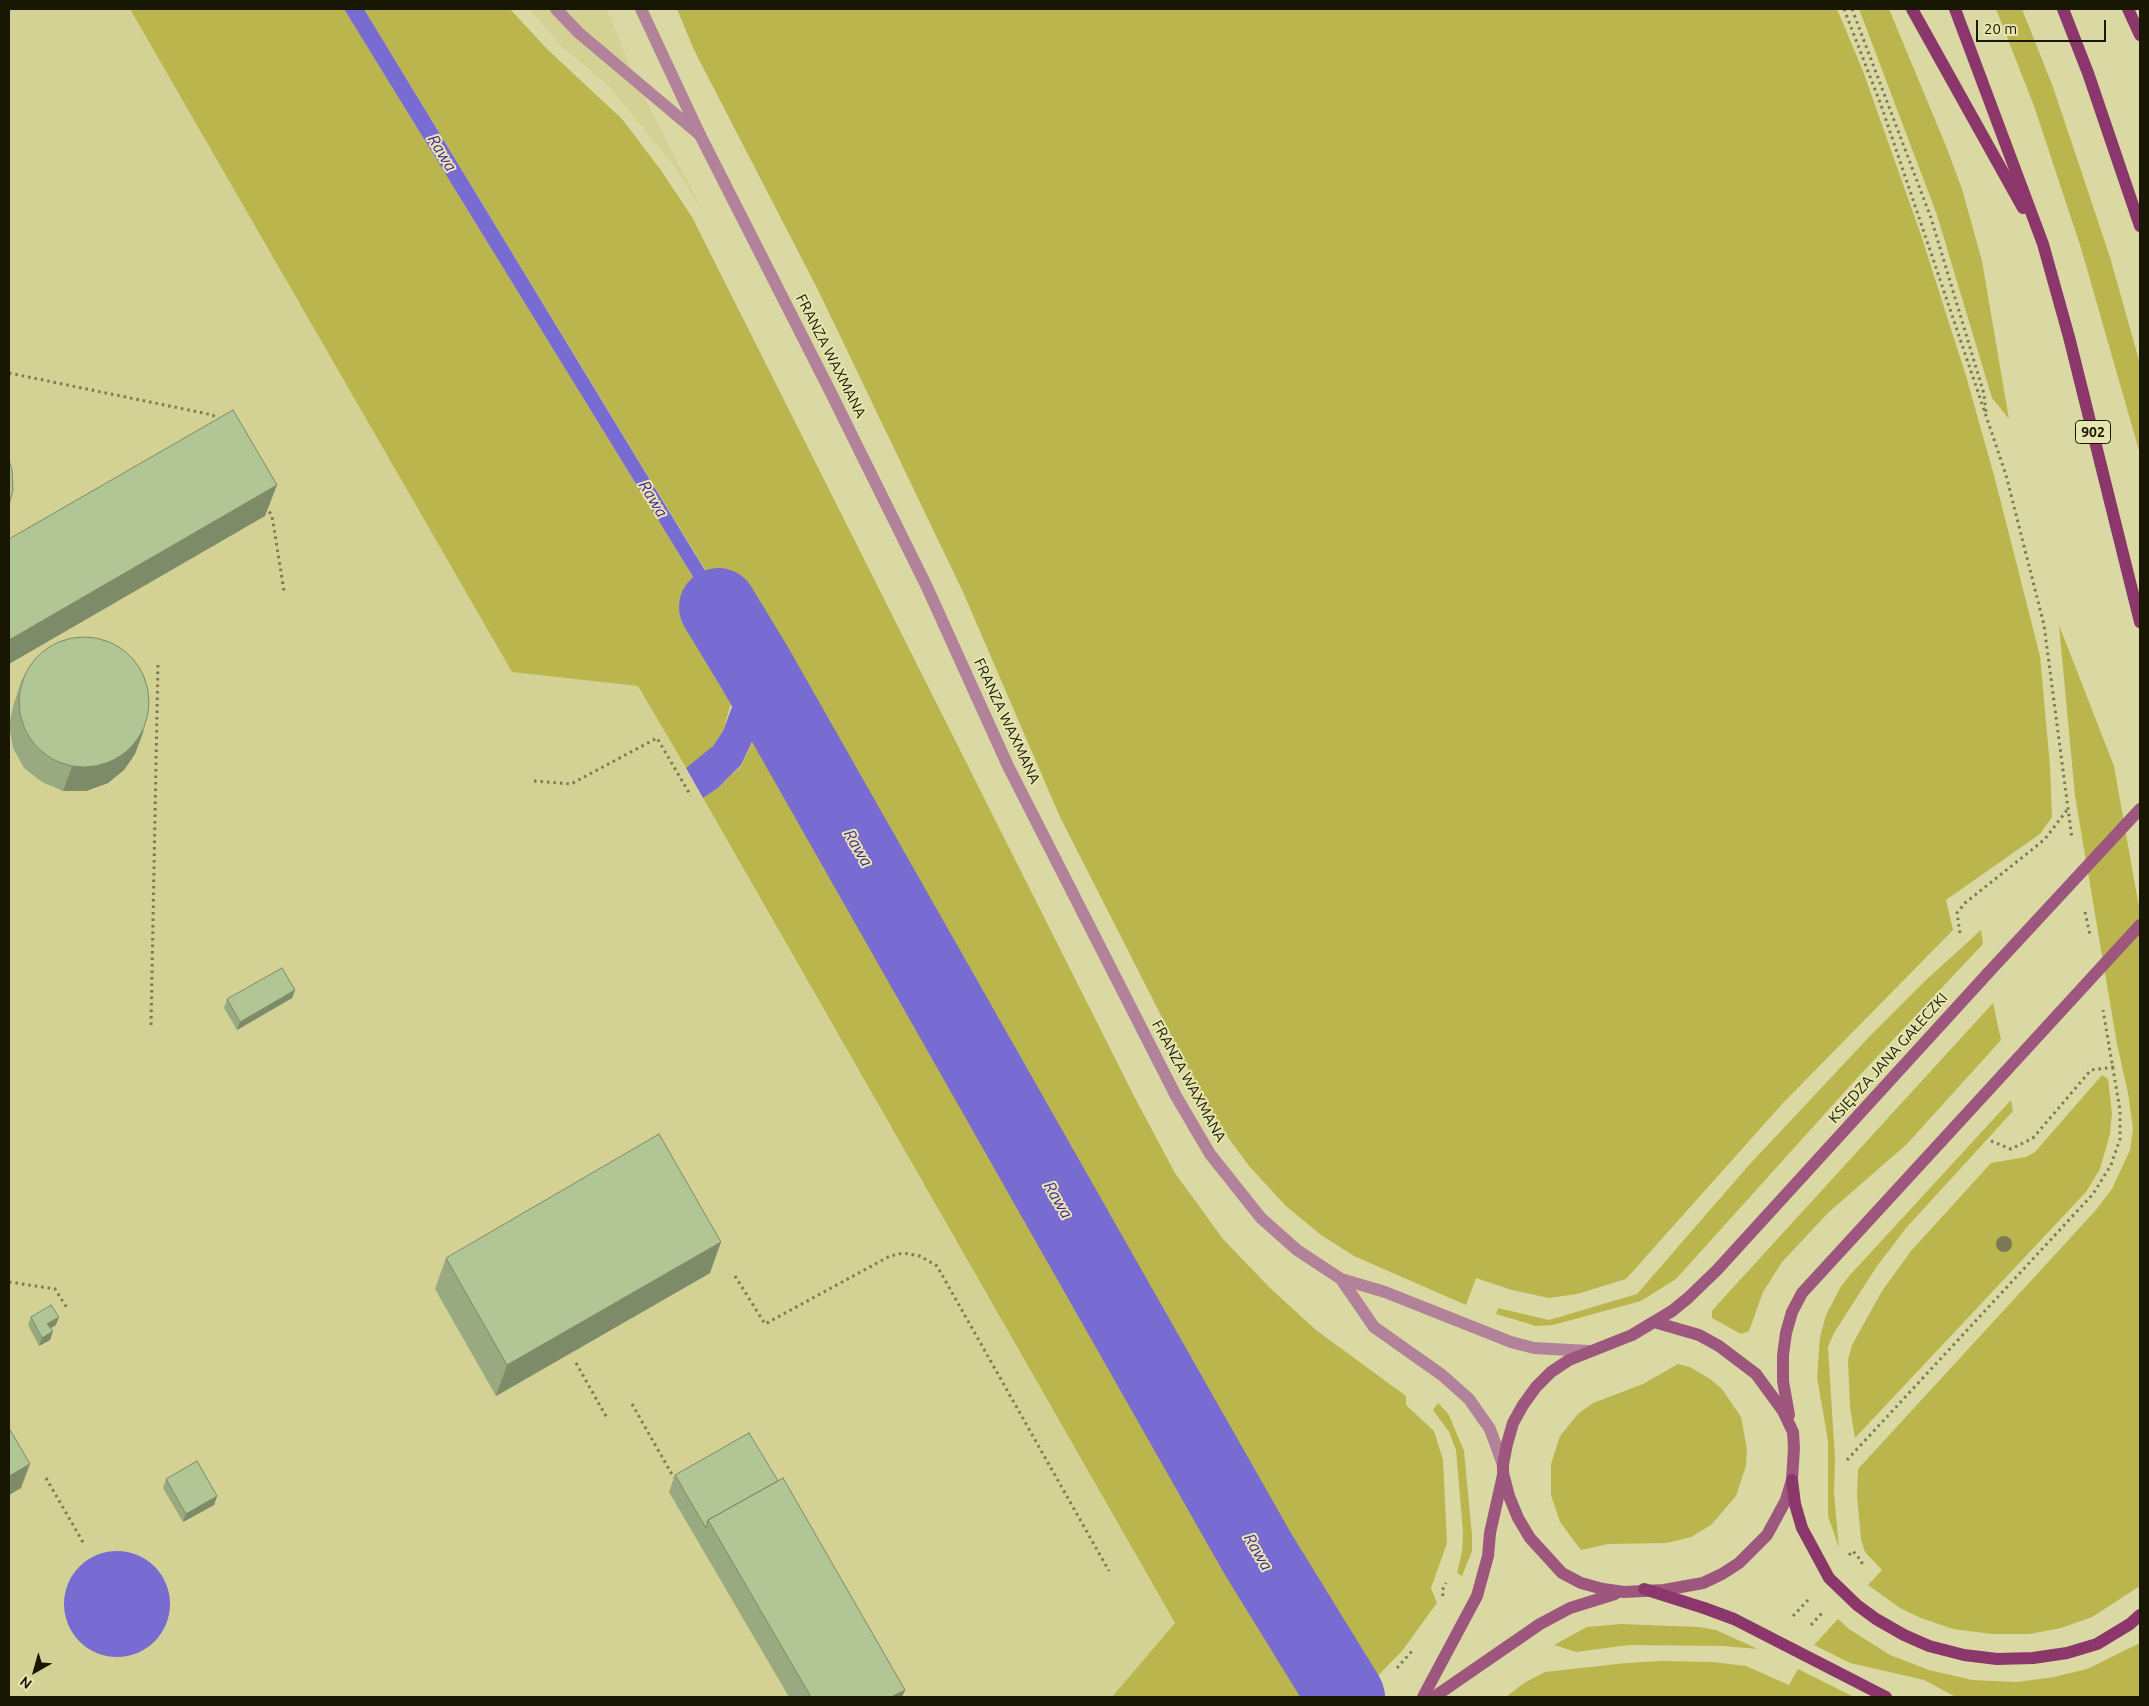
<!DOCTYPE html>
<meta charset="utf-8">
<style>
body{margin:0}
#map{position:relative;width:2149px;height:1706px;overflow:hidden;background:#dbd9a3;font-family:Ubuntu,sans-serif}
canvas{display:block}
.frame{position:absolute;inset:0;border:10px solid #181704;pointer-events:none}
.north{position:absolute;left:10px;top:1646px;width:50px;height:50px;-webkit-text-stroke:4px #e8e6b0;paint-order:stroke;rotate:218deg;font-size:14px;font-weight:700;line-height:20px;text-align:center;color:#181704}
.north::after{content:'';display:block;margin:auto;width:18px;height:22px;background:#181704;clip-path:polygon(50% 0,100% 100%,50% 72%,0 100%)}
.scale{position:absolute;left:1976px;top:20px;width:130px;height:22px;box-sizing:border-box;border:2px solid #181704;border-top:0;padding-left:6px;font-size:15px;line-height:18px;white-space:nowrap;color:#181704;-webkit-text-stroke:4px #e8e6b0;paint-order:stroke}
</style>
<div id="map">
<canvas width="2149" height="1706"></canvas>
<div class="frame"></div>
<div class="north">N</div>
<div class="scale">20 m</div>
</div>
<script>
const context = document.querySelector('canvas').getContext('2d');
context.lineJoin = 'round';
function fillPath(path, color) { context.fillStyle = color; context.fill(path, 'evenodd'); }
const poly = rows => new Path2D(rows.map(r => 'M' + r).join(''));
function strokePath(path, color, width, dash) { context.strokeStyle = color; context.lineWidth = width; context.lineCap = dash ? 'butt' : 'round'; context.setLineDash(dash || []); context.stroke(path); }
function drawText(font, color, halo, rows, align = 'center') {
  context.font = font + ' Ubuntu,sans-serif'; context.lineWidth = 4; context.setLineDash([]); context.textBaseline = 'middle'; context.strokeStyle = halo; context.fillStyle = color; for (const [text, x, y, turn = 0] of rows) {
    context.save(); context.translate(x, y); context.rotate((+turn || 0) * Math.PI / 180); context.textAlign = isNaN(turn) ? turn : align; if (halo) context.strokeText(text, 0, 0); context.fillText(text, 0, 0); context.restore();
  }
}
const built = poly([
 [9,9,130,9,512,672,638,686,1175,1624,1112,1697,9,1697],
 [529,9,607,9,635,79,703,212,674,166,608,85,561,46]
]);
const green = poly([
 [130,9,344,9,727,632,719,638,737,683,723,731,713,746,702,756,686,768,638,686,512,672],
 [364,9,510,9,546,48,622,119,660,169,692,217,1135,1098,1175,1173,1223,1239,1270,1288,1316,1330,1406,1396,1406,1405,1434,1431,1443,1460,1447,1543,1431,1588,1437,1603,1402,1651,1366,1688,1319,1620,1065,1202,833,784,740,627],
 [677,9,1837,9,1863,71,1921,235,1966,376,1995,479,2040,656,2050,766,2052,817,2040,834,1946,900,1953,930,1783,1103,1626,1279,1577,1294,1549,1298,1512,1290,1476,1278,1466,1305,1354,1256,1321,1235,1286,1206,1249,1166,1229,1139,1202,1096,1060,817,963,592,818,290,694,50],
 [1859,9,1889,9,1946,146,1962,189,1982,261,2009,419,1992,398,1937,215],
 [1996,9,2022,9,2053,87,2110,257,2140,364,2140,454,2081,248,2034,106],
 [2059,625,2114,766,2140,913,2140,1586,2092,1617,2061,1628,2030,1634,1992,1634,1953,1629,1921,1618,1900,1608,1868,1585,1882,1570,1865,1552,1861,1539,1857,1496,1858,1469,2095,1211,2112,1189,2130,1150,2133,1129,2128,1093,2117,1044,2075,796],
 [758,730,787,754,1027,1186,1172,1434,1322,1697,1112,1697,1175,1623,703,798,718,788,741,766],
 [1981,930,1983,944,1858,1077,1676,1279,1641,1301,1553,1325,1536,1326,1496,1314,1498,1308,1549,1320,1637,1294,1749,1165,1870,1036,1926,980],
 [1993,1003,2001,1040,1907,1144,1829,1212,1782,1262,1763,1292,1749,1331,1741,1334,1712,1318,1712,1311,1718,1304],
 [2102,1075,2108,1079,2112,1113,2110,1134,2100,1169,2086,1192,1855,1438,1850,1407,1848,1360,1852,1345,1882,1291,1911,1251,1991,1163,2026,1157,2035,1152],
 [2011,1100,2013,1111,1907,1227,1877,1266,1834,1333,1828,1347,1835,1459,1834,1493,1839,1548,1828,1516,1828,1441,1817,1377,1820,1337,1826,1315,1840,1288,1850,1275],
 [1678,1364,1690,1367,1710,1379,1722,1389,1741,1417,1747,1449,1746,1466,1736,1496,1711,1525,1691,1537,1667,1543,1608,1544,1581,1550,1560,1522,1551,1495,1551,1464,1560,1436,1578,1414,1593,1403,1643,1384],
 [1438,1403,1449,1415,1464,1451,1472,1535,1472,1551,1462,1576,1457,1573,1462,1552,1463,1532,1456,1450,1449,1432,1433,1410],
 [1838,1619,1849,1629,1890,1655,1929,1670,1972,1680,2017,1682,2054,1677,2087,1669,2140,1643,2140,1697,1956,1697,1924,1680,1850,1663,1814,1645],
 [1620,1624,1699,1627,1716,1630,1758,1649,1723,1646,1629,1645,1576,1652,1554,1645,1587,1627],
 [1661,1661,1713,1662,1746,1666,1789,1685,1798,1669,1854,1697,1506,1697,1524,1683,1545,1672,1626,1663]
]);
const water = poly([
 [344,9,364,9,777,689,741,765,718,788,703,798,686,768,713,746,723,731,732,707,737,683,719,637,727,632],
 '64 1604a53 53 0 1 1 106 0a53 53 0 1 1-106 0Z'
]);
const river = poly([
 [718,607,755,668,1258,1554,1346,1697]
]);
const path = poly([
 [1844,9,1881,105,2006,475,2044,625,2072,839],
 [1852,9,1931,218,1984,394,1986,412],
 [9,373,213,415,218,423],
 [266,506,272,516,284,591],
 [534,781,571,784,657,738,691,796],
 [2085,912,2090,935],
 [1960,933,1957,913,1965,903,2034,848,2045,839,2067,810],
 [151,1025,158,661],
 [1991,1141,2011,1149,2033,1138,2091,1070,2114,1067],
 [735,1276,765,1324,890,1256,903,1253,920,1256,937,1266,1109,1571],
 [9,1282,55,1289,67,1308],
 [576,1363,607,1418],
 [632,1404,674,1478],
 [1847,1460,2093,1194,2111,1165,2120,1139,2120,1110,2103,1010],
 [46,1478,84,1544],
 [1849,1555,1853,1551,1862,1562,1860,1567],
 [1443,1596,1442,1591,1446,1583],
 [1793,1616,1809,1599],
 [1811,1625,1822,1613],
 [1397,1668,1412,1651]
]);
const lane = poly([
 [556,9,579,33,700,135]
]);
const street = poly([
 [641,9,700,135,829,389,926,585,1008,766,1176,1096,1210,1154,1261,1218,1297,1250,1341,1279,1385,1292,1511,1342,1534,1348,1589,1351],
 [1341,1279,1374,1327,1442,1375,1469,1399,1490,1429,1503,1465]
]);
const secondary = poly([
 [1654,1322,1699,1335,1719,1346,1756,1374,1783,1411,1793,1432,1794,1448,1792,1480,1786,1500,1767,1535,1739,1563,1722,1574,1703,1583,1664,1590,1624,1592,1603,1589,1581,1583,1562,1573,1530,1538,1518,1518,1509,1496,1503,1473,1503,1465,1507,1444,1513,1423,1523,1405,1536,1387,1551,1372,1569,1360,1632,1335,1672,1311,1688,1298,1717,1270,1988,973],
 [1789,1415,1783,1381,1783,1355,1786,1333,1792,1312,1802,1293,2006,1071],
 [1423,1697,1477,1596,1488,1556,1490,1533,1503,1475],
 [1434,1697,1540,1624,1570,1608,1615,1594]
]);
const primary = poly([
 [1912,9,2023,208],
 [1955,9,2043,244,2069,337,2140,622],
 [2063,9,2088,73,2140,226],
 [2128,9,2140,35],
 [1792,1480,1795,1504,1802,1528,1829,1578,1857,1605,1876,1619,1904,1635,1929,1646,1964,1655,1997,1659,2033,1658,2067,1653,2097,1644,2130,1624,2140,1615],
 [1644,1589,1704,1608,1734,1619,1886,1697]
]);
const secondaryBridge = poly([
 [1988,973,2140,809],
 [2006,1071,2140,925]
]);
const trees = [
 [2004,1244]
];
const wall = poly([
 [22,679,135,754,124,770,108,783,86,791,63,791,42,782,24,768,13,748,9,725,14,703],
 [295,990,292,998,237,1030,224,1008,227,999],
 [446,1258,710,1273,496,1396,435,1289],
 [31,1317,56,1325,51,1328,53,1331,50,1340,39,1346,28,1325],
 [675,1475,905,1690,902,1697,789,1697,669,1492],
 [166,1479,217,1496,214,1505,183,1522,163,1488]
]);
const shadedWall = poly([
 [277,485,265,516,9,664,9,640],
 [144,730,135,754,124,770,108,783,86,791,63,791,72,767],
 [295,990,292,998,237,1030,240,1022],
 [721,1242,710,1273,496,1396,507,1365],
 [59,1317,56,1325,44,1332,47,1324],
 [53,1331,50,1340,39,1346,42,1338],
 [30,1464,21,1488,9,1495,9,1476],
 [217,1496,214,1505,183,1522,186,1514],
 [905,1690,902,1697,891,1697]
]);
const building = poly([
 [233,410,277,485,9,640,9,539,233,410],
 [9,460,12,470,13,490,9,505,9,460],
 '19 702a65 65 0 1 1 130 0a65 65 0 1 1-130 0Z',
 [282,968,295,990,240,1022,227,999,282,968],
 [659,1134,721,1242,507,1365,446,1258,659,1134],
 [51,1305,59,1317,47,1324,53,1331,42,1338,31,1317,51,1305],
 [9,1428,30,1464,9,1476,9,1428],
 [749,1433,778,1481,708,1520,706,1528,675,1475,749,1433],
 [197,1461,217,1496,186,1514,166,1479,197,1461],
 [783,1478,905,1690,891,1697,811,1697,708,1520,783,1478]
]);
const shields = [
 [2093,432,35]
];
const shieldNames = [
 ["902",2093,432]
];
const streetNames = [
 ["FRANZA WAXMANA",831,356,63],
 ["FRANZA WAXMANA",1007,721,65],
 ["KSIĘDZA JANA GAŁECZKI",1888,1058,-48],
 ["FRANZA WAXMANA",1189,1081,61]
];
const waterNames = [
 ["Rawa",442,153,59],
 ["Rawa",653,499,59],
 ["Rawa",858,848,60],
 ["Rawa",1058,1200,60],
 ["Rawa",1258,1552,60]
];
fillPath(built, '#d3d193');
fillPath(green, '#bbb54e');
fillPath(water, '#786cd3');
strokePath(river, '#786cd3', 78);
strokePath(path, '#7b7a55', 3, [2.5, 4]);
strokePath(lane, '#b2829b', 12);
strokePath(street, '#b2829b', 12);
strokePath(secondary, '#9d577f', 12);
strokePath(primary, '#8c376b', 12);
strokePath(secondaryBridge, '#9d577f', 12);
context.fillStyle = '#7b7955';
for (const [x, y] of trees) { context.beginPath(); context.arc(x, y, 8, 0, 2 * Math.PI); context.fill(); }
fillPath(wall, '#99aa80');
fillPath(shadedWall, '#7d8b68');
fillPath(building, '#b2c695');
strokePath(building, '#7d8b68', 1);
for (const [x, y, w] of shields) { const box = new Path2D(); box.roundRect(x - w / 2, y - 11.5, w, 23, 4); context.fillStyle = '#e8e6b0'; context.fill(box); strokePath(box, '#181704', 1); }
drawText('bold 14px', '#181704', null, shieldNames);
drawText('15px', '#181704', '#e8e6b0', streetNames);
drawText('italic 16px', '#3f1d99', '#e8e6b0', waterNames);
</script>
